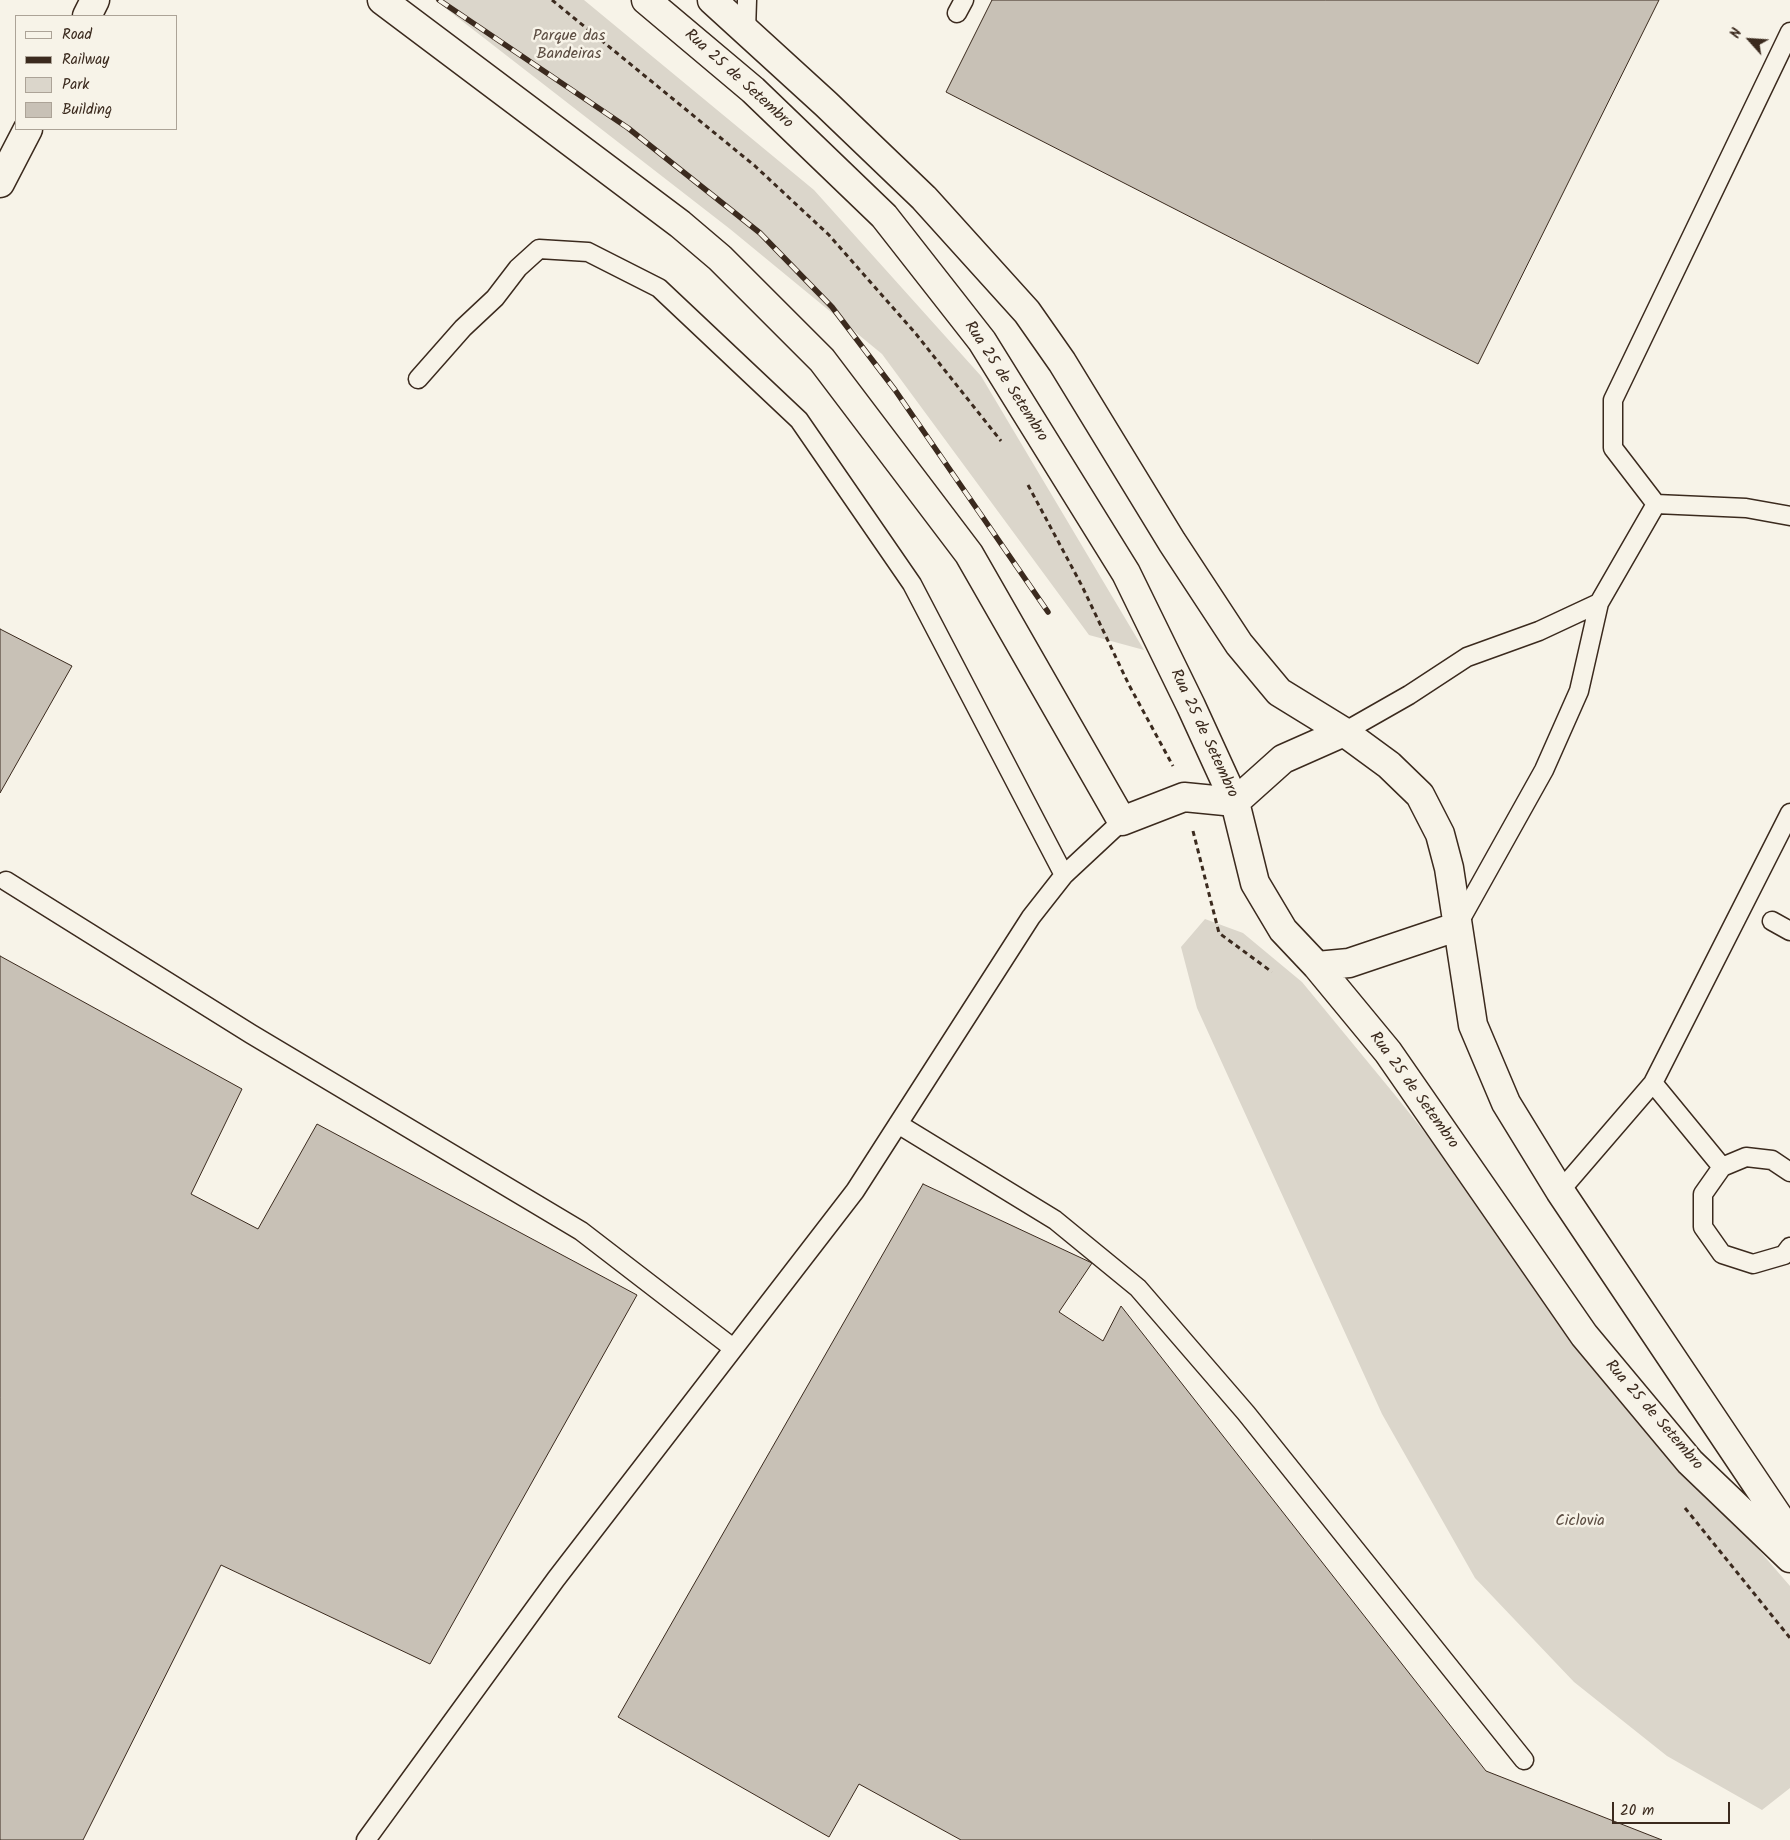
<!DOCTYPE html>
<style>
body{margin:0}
#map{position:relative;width:1790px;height:1840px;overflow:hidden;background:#f7f3e8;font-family:Kalam,sans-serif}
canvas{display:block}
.legend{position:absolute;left:15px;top:15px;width:162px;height:115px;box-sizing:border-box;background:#f7f3e8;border:1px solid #aca397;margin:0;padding:6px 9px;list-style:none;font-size:15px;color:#3b2a1e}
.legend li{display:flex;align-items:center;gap:10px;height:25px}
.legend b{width:25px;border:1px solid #aca397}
.north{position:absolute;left:1725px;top:15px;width:50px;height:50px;-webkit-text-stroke:4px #f7f3e8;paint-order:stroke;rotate:296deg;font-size:14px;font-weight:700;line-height:20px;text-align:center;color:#3b2a1e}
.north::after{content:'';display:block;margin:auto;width:18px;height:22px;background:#3b2a1e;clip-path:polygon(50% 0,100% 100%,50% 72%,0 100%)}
.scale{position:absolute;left:1612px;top:1802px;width:118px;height:22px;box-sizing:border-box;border:2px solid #3b2a1e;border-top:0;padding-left:6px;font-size:15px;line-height:18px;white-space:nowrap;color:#3b2a1e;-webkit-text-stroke:4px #f7f3e8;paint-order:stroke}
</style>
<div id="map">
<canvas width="1790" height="1840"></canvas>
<ul class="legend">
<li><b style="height:6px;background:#f7f3e8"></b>Road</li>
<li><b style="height:6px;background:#3b2a1e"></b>Railway</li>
<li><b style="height:14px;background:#dbd6cb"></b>Park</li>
<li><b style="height:14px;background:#c8c1b6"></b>Building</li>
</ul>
<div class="north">N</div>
<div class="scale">20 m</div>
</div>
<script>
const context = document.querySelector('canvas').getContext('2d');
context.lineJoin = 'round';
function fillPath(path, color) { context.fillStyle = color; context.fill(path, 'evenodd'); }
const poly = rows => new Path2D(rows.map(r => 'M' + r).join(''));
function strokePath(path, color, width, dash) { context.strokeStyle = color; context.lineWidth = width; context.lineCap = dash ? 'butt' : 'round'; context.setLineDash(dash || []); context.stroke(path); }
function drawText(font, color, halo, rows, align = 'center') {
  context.font = font + ' Kalam,sans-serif'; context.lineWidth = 5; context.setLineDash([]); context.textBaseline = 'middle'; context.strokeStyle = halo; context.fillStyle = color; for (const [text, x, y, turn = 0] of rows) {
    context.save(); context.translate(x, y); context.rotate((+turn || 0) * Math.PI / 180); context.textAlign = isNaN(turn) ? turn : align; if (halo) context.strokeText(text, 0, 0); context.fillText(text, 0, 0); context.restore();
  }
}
const green = poly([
 [435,0,584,0,814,190,981,376,1144,650,1089,635,882,354,730,229],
 [1205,919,1243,933,1302,982,1395,1095,1732,1519,1790,1586,1790,1788,1762,1810,1667,1756,1574,1682,1475,1578,1382,1414,1197,1008,1181,947]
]);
const building = poly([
 [992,0,1659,0,1478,364,946,92,992,0],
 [0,629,72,666,0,793,0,629],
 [0,956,242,1089,191,1194,258,1229,317,1124,637,1295,430,1664,221,1565,83,1840,0,1840,0,956],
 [923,1184,1092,1263,1059,1312,1103,1341,1121,1306,1486,1771,1662,1840,961,1840,859,1784,829,1837,618,1717,923,1184]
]);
const path = poly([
 [552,0,755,166,829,235,916,334,1001,441],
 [1028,485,1082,586,1129,685,1173,766],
 [1193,831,1219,933,1272,972],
 [1685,1508,1790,1638]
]);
const service = poly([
 [957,13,964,0],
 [746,31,747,0],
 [418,379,463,328,495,298,518,268,539,249,588,252,659,288,799,420,912,584,1064,875],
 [1656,504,1613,448,1613,400,1790,32],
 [1344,732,1409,695,1467,657,1539,631,1599,603],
 [6,881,251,1034,581,1231,733,1348],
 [1772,921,1790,931],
 [1458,924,1544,770,1579,691,1599,603,1656,504,1746,508,1790,516],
 [1653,1083,1722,1167],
 [898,1124,1055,1220,1138,1288,1246,1413,1524,1760],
 [1790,1172,1772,1160,1746,1157,1722,1167,1703,1194,1703,1227,1722,1254,1753,1264,1784,1255,1790,1247],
 [1560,1191,1653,1083,1790,813],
 [366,1840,556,1579,855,1191,1031,917,1064,875,1122,821]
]);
const tertiary = poly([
 [382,0,680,224,720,258,822,360,969,554,1122,821,1184,797,1235,802],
 [87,16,95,0],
 [0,183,28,129]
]);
const secondary = poly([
 [646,0,753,90,884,216,982,341,1126,573,1191,706,1235,802,1255,883,1283,930,1317,966,1388,1052,1584,1335,1690,1462,1790,1558],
 [712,0,826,104,924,198,1027,312,1062,362,1172,542,1239,644,1279,692,1344,732,1389,765,1420,795,1440,834,1449,868,1473,1025,1506,1103,1560,1191,1790,1534],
 [1235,802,1283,759,1344,732],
 [1317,966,1349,963,1456,927]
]);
const rail = poly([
 [439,0,628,128,760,233,832,307,895,390,1048,612]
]);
const parkNames = [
 ["Parque das",569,37],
 ["Bandeiras",569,55],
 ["Ciclovia",1580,1522]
];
const streetNames = [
 ["Rua 25 de Setembro",738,80,42],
 ["Rua 25 de Setembro",1005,382,57],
 ["Rua 25 de Setembro",1203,734,65],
 ["Rua 25 de Setembro",1413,1091,54],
 ["Rua 25 de Setembro",1653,1416,49]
];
fillPath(green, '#dbd6cb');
fillPath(building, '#c8c1b6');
strokePath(building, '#3b2a1e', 1);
strokePath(service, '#3b2a1e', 21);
strokePath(tertiary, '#3b2a1e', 31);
strokePath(secondary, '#3b2a1e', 31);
strokePath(path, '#3b2a1e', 3, [5, 4]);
strokePath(service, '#f7f3e8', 18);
strokePath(tertiary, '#f7f3e8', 28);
strokePath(secondary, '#f7f3e8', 28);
strokePath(rail, '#3b2a1e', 5.5);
strokePath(rail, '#f7f3e8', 4, [11]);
drawText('16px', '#5b4c41', '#f7f3e8', parkNames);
drawText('16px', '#3b2a1e', '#f7f3e8', streetNames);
</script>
